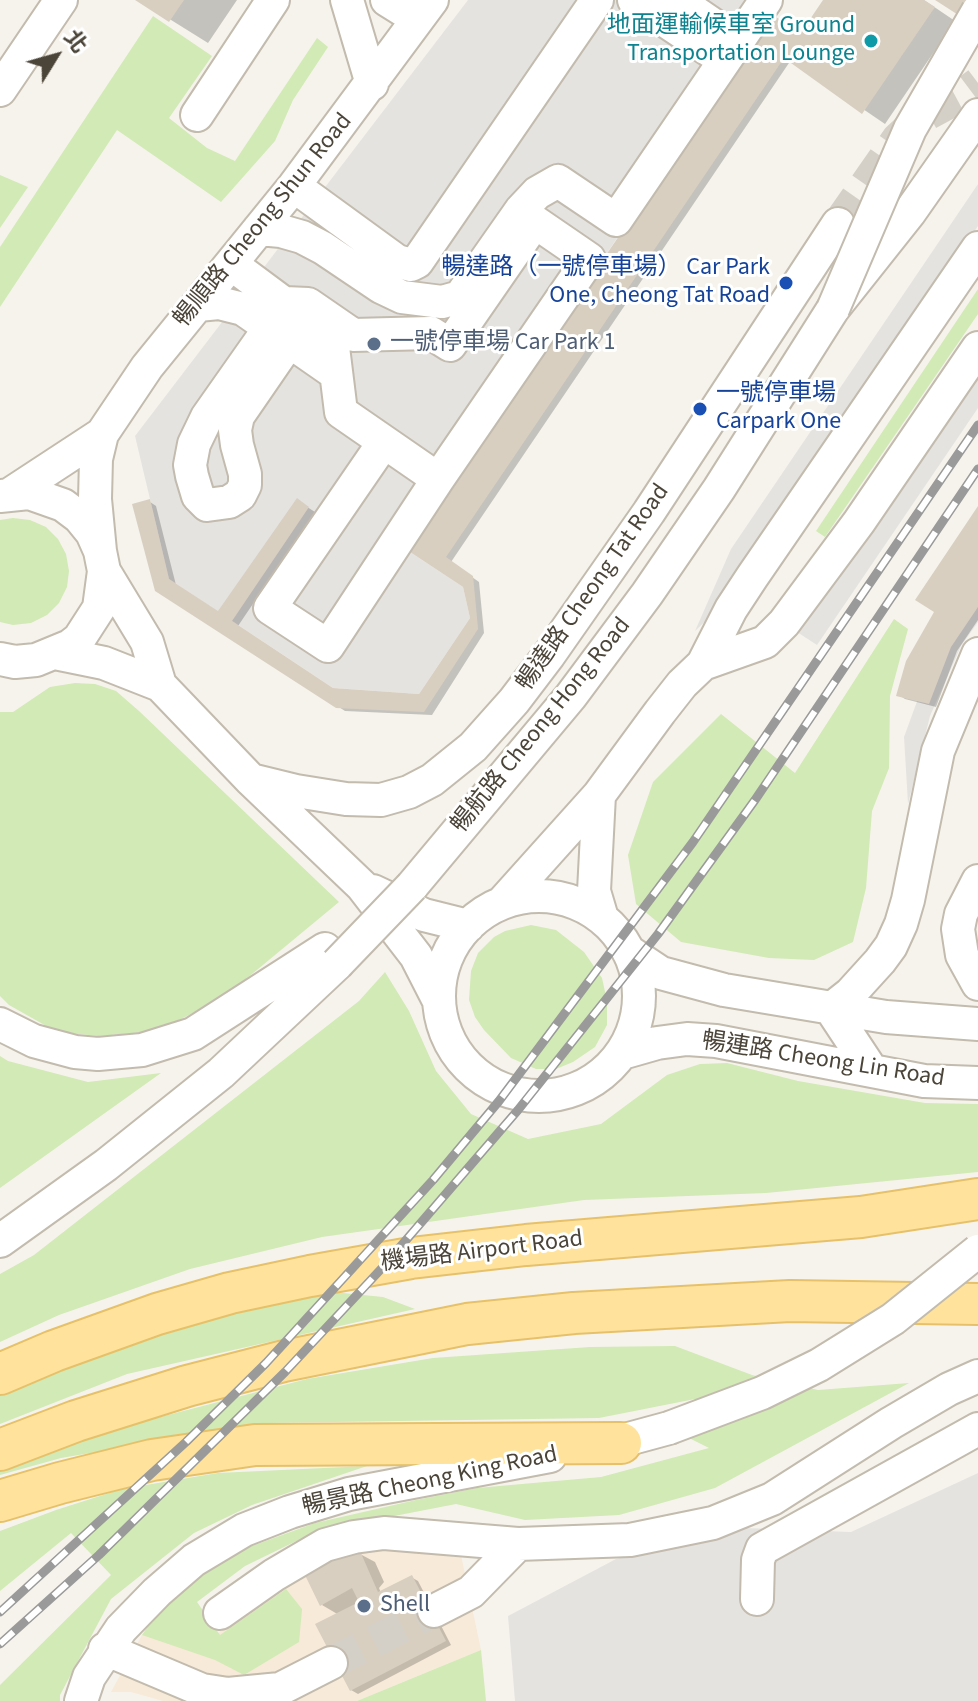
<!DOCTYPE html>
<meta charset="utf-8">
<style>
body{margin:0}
#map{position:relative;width:978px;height:1701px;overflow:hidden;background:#f6f3ec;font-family:"Source Sans 3","Noto Sans TC",sans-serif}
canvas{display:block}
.north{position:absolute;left:16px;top:16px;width:80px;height:80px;-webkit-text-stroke:6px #fff;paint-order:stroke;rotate:53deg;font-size:22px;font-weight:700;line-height:32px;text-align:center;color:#4b4439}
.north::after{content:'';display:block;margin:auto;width:28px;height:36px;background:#4b4439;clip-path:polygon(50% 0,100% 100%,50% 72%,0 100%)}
</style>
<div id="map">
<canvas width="978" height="1701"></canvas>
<div class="north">北</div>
</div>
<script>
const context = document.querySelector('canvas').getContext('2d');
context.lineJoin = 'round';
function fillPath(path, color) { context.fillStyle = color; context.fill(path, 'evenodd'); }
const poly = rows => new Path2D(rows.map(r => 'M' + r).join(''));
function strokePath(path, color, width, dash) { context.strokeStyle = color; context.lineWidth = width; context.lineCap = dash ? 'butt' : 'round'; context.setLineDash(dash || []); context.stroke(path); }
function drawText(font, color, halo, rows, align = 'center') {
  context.font = font + ' "Source Sans 3","Noto Sans TC",sans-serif'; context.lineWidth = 6; context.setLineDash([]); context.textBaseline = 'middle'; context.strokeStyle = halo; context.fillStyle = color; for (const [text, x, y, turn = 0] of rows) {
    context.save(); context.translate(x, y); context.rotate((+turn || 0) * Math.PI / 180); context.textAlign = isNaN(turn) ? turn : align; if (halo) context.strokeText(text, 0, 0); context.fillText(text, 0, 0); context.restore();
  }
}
const commercial = poly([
 [368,1545,461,1555,481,1650,357,1701,163,1701,131,1692,111,1692,142,1635,214,1636,320,1558]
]);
const green = poly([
 [153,16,212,56,169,118,207,148,235,161,317,38,328,47,293,100,275,141,221,202,117,130,0,307,0,247],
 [0,175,28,187,0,228],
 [978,289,978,314,825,537,816,531],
 [13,518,30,520,46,527,58,539,66,554,69,571,67,587,59,603,47,615,31,623,13,625,0,622,0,520],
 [894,619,908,629,890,696,889,768,872,811,866,888,853,942,814,960,769,958,681,942,636,904,628,855,653,782,721,714,795,773],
 [75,683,95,684,116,691,139,711,339,902,246,979,203,1008,157,1031,99,1036,57,1032,9,1005,0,996,0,712,13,712,50,687],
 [531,925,556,930,584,952,602,978,607,1001,607,1025,595,1047,573,1062,556,1069,536,1069,511,1058,484,1030,475,1017,469,1000,471,971,478,953,494,937,505,931],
 [385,972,409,1011,436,1071,471,1114,528,1139,601,1124,667,1075,700,1064,727,1063,798,1081,925,1103,978,1104,978,1172,766,1193,584,1200,322,1237,190,1269,59,1315,0,1342,0,1274,34,1255,359,1001],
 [0,1056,8,1061,88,1082,161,1073,0,1188],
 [303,1289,383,1297,415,1309,127,1374,0,1424,0,1396,84,1355],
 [675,1346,752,1375,818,1390,909,1383,715,1488,619,1515,525,1520,456,1504,317,1531,245,1566,197,1602,220,1635,286,1589,302,1609,299,1642,244,1675,215,1660,142,1635,155,1616,222,1557,315,1523,416,1500,477,1488,601,1477,709,1448,669,1428,695,1399,599,1418,267,1423,61,1458,0,1475,0,1468,56,1444,307,1379,433,1358,590,1347],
 [367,1466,252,1505,194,1533,111,1599,60,1695,60,1701,0,1701,0,1685,111,1575,71,1533,0,1591,0,1531,56,1510,122,1489,218,1473],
 [481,1650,486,1701,357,1701]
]);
const parking = poly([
 [468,0,781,0,404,548,463,587,470,618,419,694,333,688,169,579,135,436],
 [978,184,978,226,721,606,695,631,731,549],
 [978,366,978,408,817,645,797,632],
 [978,579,978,622,961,646,930,716,908,804,904,737,942,633],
 [978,1473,978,1701,515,1701,508,1616,616,1559,745,1528,851,1532]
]);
const shadow = poly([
 [139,0,237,0,208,43],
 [826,0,924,0,955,21,885,124,791,60,451,562,479,582,484,633,432,715,345,711,157,589,150,502,156,506,176,585,219,614,304,505,315,512,238,626,334,690,420,696,472,618,464,586,407,548,772,16,801,36],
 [978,510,978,620,957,651,936,707,905,699,899,695,937,612],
 [360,1554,375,1562,384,1582,379,1588,381,1593,411,1577,418,1581,451,1645,358,1694,351,1690,339,1615,322,1605]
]);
const building = poly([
 [135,0,184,0,169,22],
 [823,0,924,0,935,7,862,114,784,58,446,557,473,576,478,629,424,712,336,708,155,591,132,504,150,499,169,579,218,611,297,498,309,507,232,621,333,688,419,694,470,618,463,587,404,548,772,14,800,34],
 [935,0,975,0,963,18],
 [978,506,978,607,951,647,929,704,896,696,906,661,934,612,915,600],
 [360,1551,378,1592,412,1575,446,1641,350,1691,315,1624,359,1602,352,1588,320,1606,304,1573,346,1552]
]);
const minorTunnel = poly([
 [838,224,898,138,919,119,958,98,978,83],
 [331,1663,434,1611]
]);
const minor = poly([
 [347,0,372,84],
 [387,0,403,10,424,8],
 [634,0,724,60],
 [677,0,737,41],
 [0,90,61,0],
 [197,115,273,0],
 [294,186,397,261,411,265,417,262,597,0],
 [259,229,281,231,302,237,323,248,381,287,402,297,442,302,460,297,521,210,537,193,558,181,616,220,766,0],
 [231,264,332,339,341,412,438,479],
 [285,303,308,304,353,335,431,333,450,345,535,222,589,259,438,479,328,646,270,608,384,442],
 [198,305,219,303,243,309,335,373],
 [271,326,207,417,194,444,190,465,192,476,198,496,207,505,229,502,240,495,245,485,245,474,237,445,235,430,238,416,304,320],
 [12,493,102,434],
 [0,496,29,493,63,505,79,517,92,533,100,551,104,571,99,608,79,639,70,646,36,660,15,662,0,659],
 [100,551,95,499,96,459,102,434,147,367,294,186,432,0],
 [104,571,147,642,160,685,251,780,362,886,416,956,439,1001],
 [55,653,104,663,160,685],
 [703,664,765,642,784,623,859,522,978,348],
 [251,780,296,791,346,799,381,800,409,792,432,780,473,747,514,701,549,655,649,512,838,224],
 [599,795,594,891,602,918],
 [978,881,961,914,958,929,962,955,978,984],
 [412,886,571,696,647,594,719,489,833,309,910,212,978,115],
 [373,891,424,915,468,926],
 '439 996a100 100 0 1 1 200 0a100 100 0 1 1-200 0Z',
 [502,903,599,795,660,712,682,684,703,664,731,609,752,577,978,248],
 [628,951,661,973,724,990,886,1017,978,1024],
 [831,1009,850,994,880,961,891,946,901,924,908,900,938,751,978,654],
 [831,1009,872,1071],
 [0,1024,34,1041,75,1052,98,1054,142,1050,193,1034,325,949],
 [622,1053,657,1043,687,1039,716,1041,924,1081,978,1083],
 [0,1241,106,1165,221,1073,337,964],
 [599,1447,669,1428],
 [757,1599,758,1560,762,1549,978,1429],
 [434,1611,471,1592,518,1544,630,1540,713,1523,772,1499,891,1423,949,1389,978,1376],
 [220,1613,274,1575,325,1545,354,1537,384,1533,518,1544],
 [105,1649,202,1690,228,1694,280,1689,331,1663],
 [81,1701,89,1677,121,1629,157,1592,194,1560,244,1530,290,1512,349,1494,550,1456]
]);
const major = poly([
 [0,1374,54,1351,157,1314,230,1293,310,1276,411,1258,526,1245,861,1217,978,1199],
 [0,1450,76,1421,187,1386,284,1361,467,1324,574,1313,790,1301,978,1304],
 [0,1501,60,1483,152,1460,255,1445,621,1443]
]);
const rail = poly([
 [0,1612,186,1442,266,1363,433,1180,499,1101,693,842,978,425],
 [0,1644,99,1555,285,1372,382,1268,518,1110,658,934,755,800,978,469]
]);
const minorBridge = poly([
 [833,309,910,129,978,11],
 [337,964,412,886],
 [669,1428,762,1393,819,1365,893,1319,978,1251]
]);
const markers = [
 [871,41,8,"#0f9aa8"],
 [786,283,8,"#1a4fb4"],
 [374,344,8,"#5c6f8a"],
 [700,409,8,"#1a4fb4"],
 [364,1606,8,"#5c6f8a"]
];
const cultureNames = [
 ["地面運輸候車室 Ground",855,27],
 ["Transportation Lounge",855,55]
];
const streetNames = [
 ["暢順路 Cheong Shun Road",264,221,-51],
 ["暢達路 Cheong Tat Road",594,588,-55],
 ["暢航路 Cheong Hong Road",542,726,-51],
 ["暢連路 Cheong Lin Road",823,1061,9],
 ["機場路 Airport Road",482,1252,-7],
 ["暢景路 Cheong King Road",430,1482,-12]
];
const transitNames = [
 ["暢達路（一號停車場） Car Park",770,269],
 ["One, Cheong Tat Road",770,297],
 ["一號停車場",716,395,"left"],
 ["Carpark One",716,423,"left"]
];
const serviceNames = [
 ["一號停車場 Car Park 1",390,344],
 ["Shell",380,1606]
];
fillPath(commercial, '#f7ead8');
fillPath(green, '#d2eab5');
fillPath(parking, '#e5e3e0');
fillPath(shadow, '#0003');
fillPath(building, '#d8cfc1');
strokePath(minorTunnel, '#d4d0c8', 32, [32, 16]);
strokePath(minor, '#c2bbae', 36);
strokePath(major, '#e6c16a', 44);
strokePath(minor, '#fff', 32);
strokePath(major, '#ffe39c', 40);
strokePath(rail, '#9a9a9a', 9);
strokePath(rail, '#fff', 6, [18]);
strokePath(minorBridge, '#c2bbae', 36, []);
strokePath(minorBridge, '#fff', 32);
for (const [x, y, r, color] of markers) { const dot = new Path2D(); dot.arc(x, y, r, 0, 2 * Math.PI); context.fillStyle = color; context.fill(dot); strokePath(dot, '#fff', 3); }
drawText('24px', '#0d838f', '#fff', cultureNames, 'right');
drawText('24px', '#4b4439', '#fff', streetNames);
drawText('24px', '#164399', '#fff', transitNames, 'right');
drawText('24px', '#4e5e75', '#fff', serviceNames, 'left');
</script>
